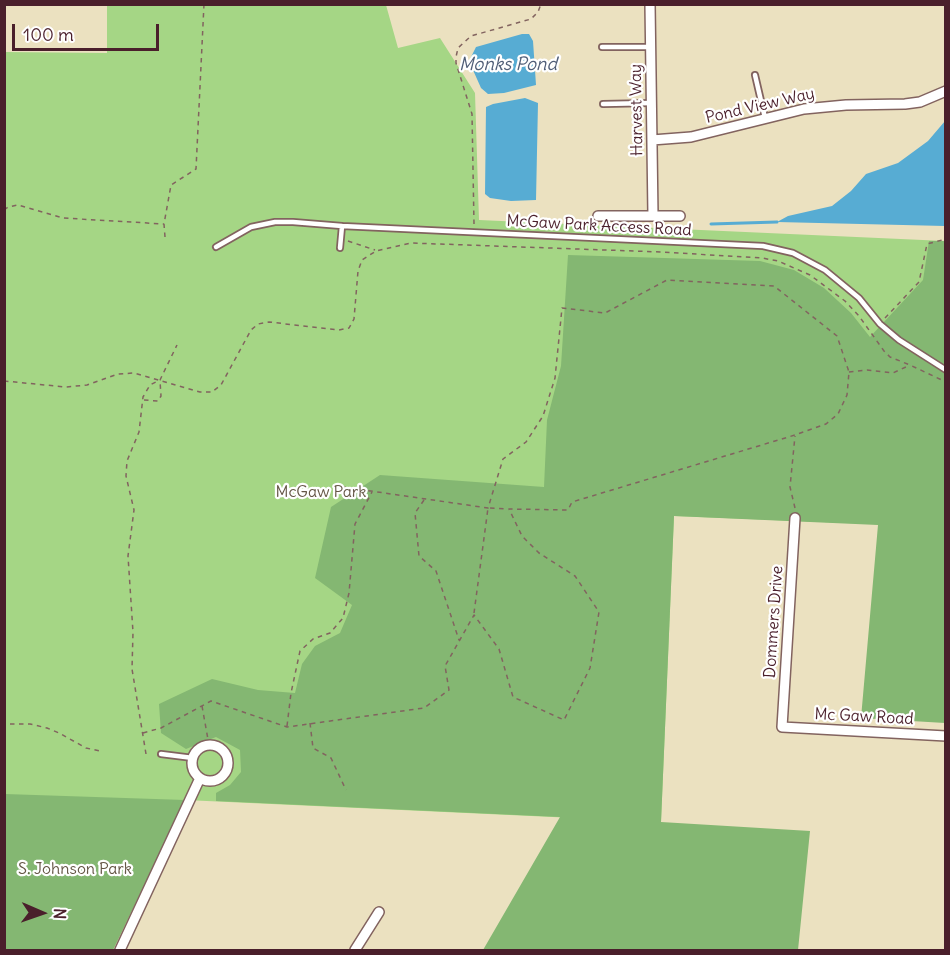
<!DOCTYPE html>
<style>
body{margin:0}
#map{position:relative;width:950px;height:955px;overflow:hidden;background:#ebe1c0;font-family:Delius,sans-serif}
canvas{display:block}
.frame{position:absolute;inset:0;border:6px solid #4a1f2b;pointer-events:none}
.north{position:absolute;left:12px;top:883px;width:60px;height:60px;-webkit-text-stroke:4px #fff;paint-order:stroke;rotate:92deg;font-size:16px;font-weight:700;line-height:24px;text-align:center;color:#4a1f2b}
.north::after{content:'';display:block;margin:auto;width:21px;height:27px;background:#4a1f2b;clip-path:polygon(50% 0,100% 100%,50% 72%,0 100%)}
.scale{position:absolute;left:12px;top:24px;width:147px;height:27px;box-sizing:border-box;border:3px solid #4a1f2b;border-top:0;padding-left:8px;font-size:18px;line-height:21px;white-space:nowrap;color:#4a1f2b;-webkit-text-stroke:4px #fff;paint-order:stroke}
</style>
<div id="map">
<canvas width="950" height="955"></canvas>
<div class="frame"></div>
<div class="north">N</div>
<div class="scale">100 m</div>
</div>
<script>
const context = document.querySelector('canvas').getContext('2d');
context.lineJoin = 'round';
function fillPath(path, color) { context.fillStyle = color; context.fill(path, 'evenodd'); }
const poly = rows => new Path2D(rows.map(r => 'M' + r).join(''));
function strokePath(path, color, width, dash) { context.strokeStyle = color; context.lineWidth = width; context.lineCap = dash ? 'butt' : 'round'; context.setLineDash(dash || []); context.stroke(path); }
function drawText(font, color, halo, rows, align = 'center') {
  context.font = font + ' Delius,sans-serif'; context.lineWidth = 4.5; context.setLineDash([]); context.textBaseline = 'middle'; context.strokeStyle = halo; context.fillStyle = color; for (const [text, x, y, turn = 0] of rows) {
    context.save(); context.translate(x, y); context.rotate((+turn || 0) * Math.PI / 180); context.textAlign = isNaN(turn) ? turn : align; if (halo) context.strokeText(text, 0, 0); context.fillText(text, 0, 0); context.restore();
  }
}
const green = poly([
 [107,5,386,5,398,48,440,38,475,93,479,220,945,241,945,527,674,516,661,822,185,800,113,950,5,950,5,52,107,53]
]);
const forest = poly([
 [929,241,945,241,945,723,861,718,878,525,674,516,661,822,810,831,798,950,483,950,560,817,216,801,216,793,230,785,241,772,240,750,216,737,186,749,161,733,159,704,212,679,258,690,295,693,302,664,315,646,340,633,352,605,315,578,331,507,380,475,544,487,547,420,561,366,568,255,760,261,794,270,824,288,851,313,870,337,923,280],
 [5,794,185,800,113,950,5,950]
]);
const water = poly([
 [522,34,529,34,533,41,536,85,504,93,488,94,481,88,469,61,476,47],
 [525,98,538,103,536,200,511,201,490,198,485,194,486,107,493,104],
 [945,121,945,226,777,222,788,216,832,206,851,191,866,174,898,163,928,141]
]);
const stream = poly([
 [711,224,777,222]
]);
const path = poly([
 [4,210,8,207,18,205,63,218,164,224],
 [474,224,472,114,456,63,456,57,458,48,471,36,531,19,538,12,541,4],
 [165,237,164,224,171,185,196,169,204,4],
 [348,241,375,250],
 [885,318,919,282,927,244,946,239],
 [849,372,867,370,893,373,910,365],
 [4,381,66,387,87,385,118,374,134,373,200,392,212,392,221,385,251,330,258,324,269,322,339,330,349,328,354,319,358,271,362,260,376,251,411,243,661,252,762,258,778,261,810,275,845,301,859,316,884,351,890,357,910,365,946,382],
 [144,400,158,401,161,396,160,381],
 [424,500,415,513,419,556,436,571,459,640],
 [795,508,790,487,795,436],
 [474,613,488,508,508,509],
 [202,706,209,745],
 [310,723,313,748,331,758,346,790],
 [10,724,30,724,47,728,59,733,86,748,100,751],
 [287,726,291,693,300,651,313,639,330,633,343,618,349,593,355,524,372,492],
 [143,733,161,728,211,701,287,727,424,708,449,690,445,666,474,615,499,649,513,697,564,720,590,668,599,612,575,576,539,553,522,536,509,509,568,510,572,502,795,435,826,424,838,414,847,395,849,372,837,336,774,286,667,280,605,313,562,308,555,378,543,416,526,442,503,459,488,508,343,487],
 [146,754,132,669,133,632,128,556,134,510,126,476,127,461,139,432,143,397,150,385,160,380,177,345]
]);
const service = poly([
 [602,47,651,47],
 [755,75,765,118],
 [603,104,651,103],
 [216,247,251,227,275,222,293,222,342,226,763,246,793,253,825,270,859,298,880,324,899,340,946,370],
 [340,248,342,226],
 [161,754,193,758]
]);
const minor = poly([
 [650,4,653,216],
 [652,140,691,137,804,109,846,105,905,104,920,102,946,91],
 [598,216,680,216],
 [795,518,782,727,946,736],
 '192 763a18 18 0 1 1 36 0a18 18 0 1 1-36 0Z',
 [120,950,200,778],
 [355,950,379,912]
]);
const streetNames = [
 ["Pond View Way",760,106,-13],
 ["Harvest Way",637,110,-91],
 ["McGaw Park Access Road",599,226,3],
 ["Dommers Drive",774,622,-86],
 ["Mc Gaw Road",864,717,3]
];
const parkNames = [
 ["McGaw Park",321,492],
 ["S. Johnson Park",75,869]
];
const waterNames = [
 ["Monks Pond",508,65]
];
fillPath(green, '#a5d685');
fillPath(forest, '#84b772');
fillPath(water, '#57acd3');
strokePath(stream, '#57acd3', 3);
strokePath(service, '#82635f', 8);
strokePath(minor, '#82635f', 12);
strokePath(path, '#82635f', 1.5, [4.5, 4.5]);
strokePath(service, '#fff', 4.5);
strokePath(minor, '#fff', 9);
drawText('16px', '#4a1f2b', '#fff', streetNames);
drawText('16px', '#655646', '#fff', parkNames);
drawText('italic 18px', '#505e77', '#fff', waterNames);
</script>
